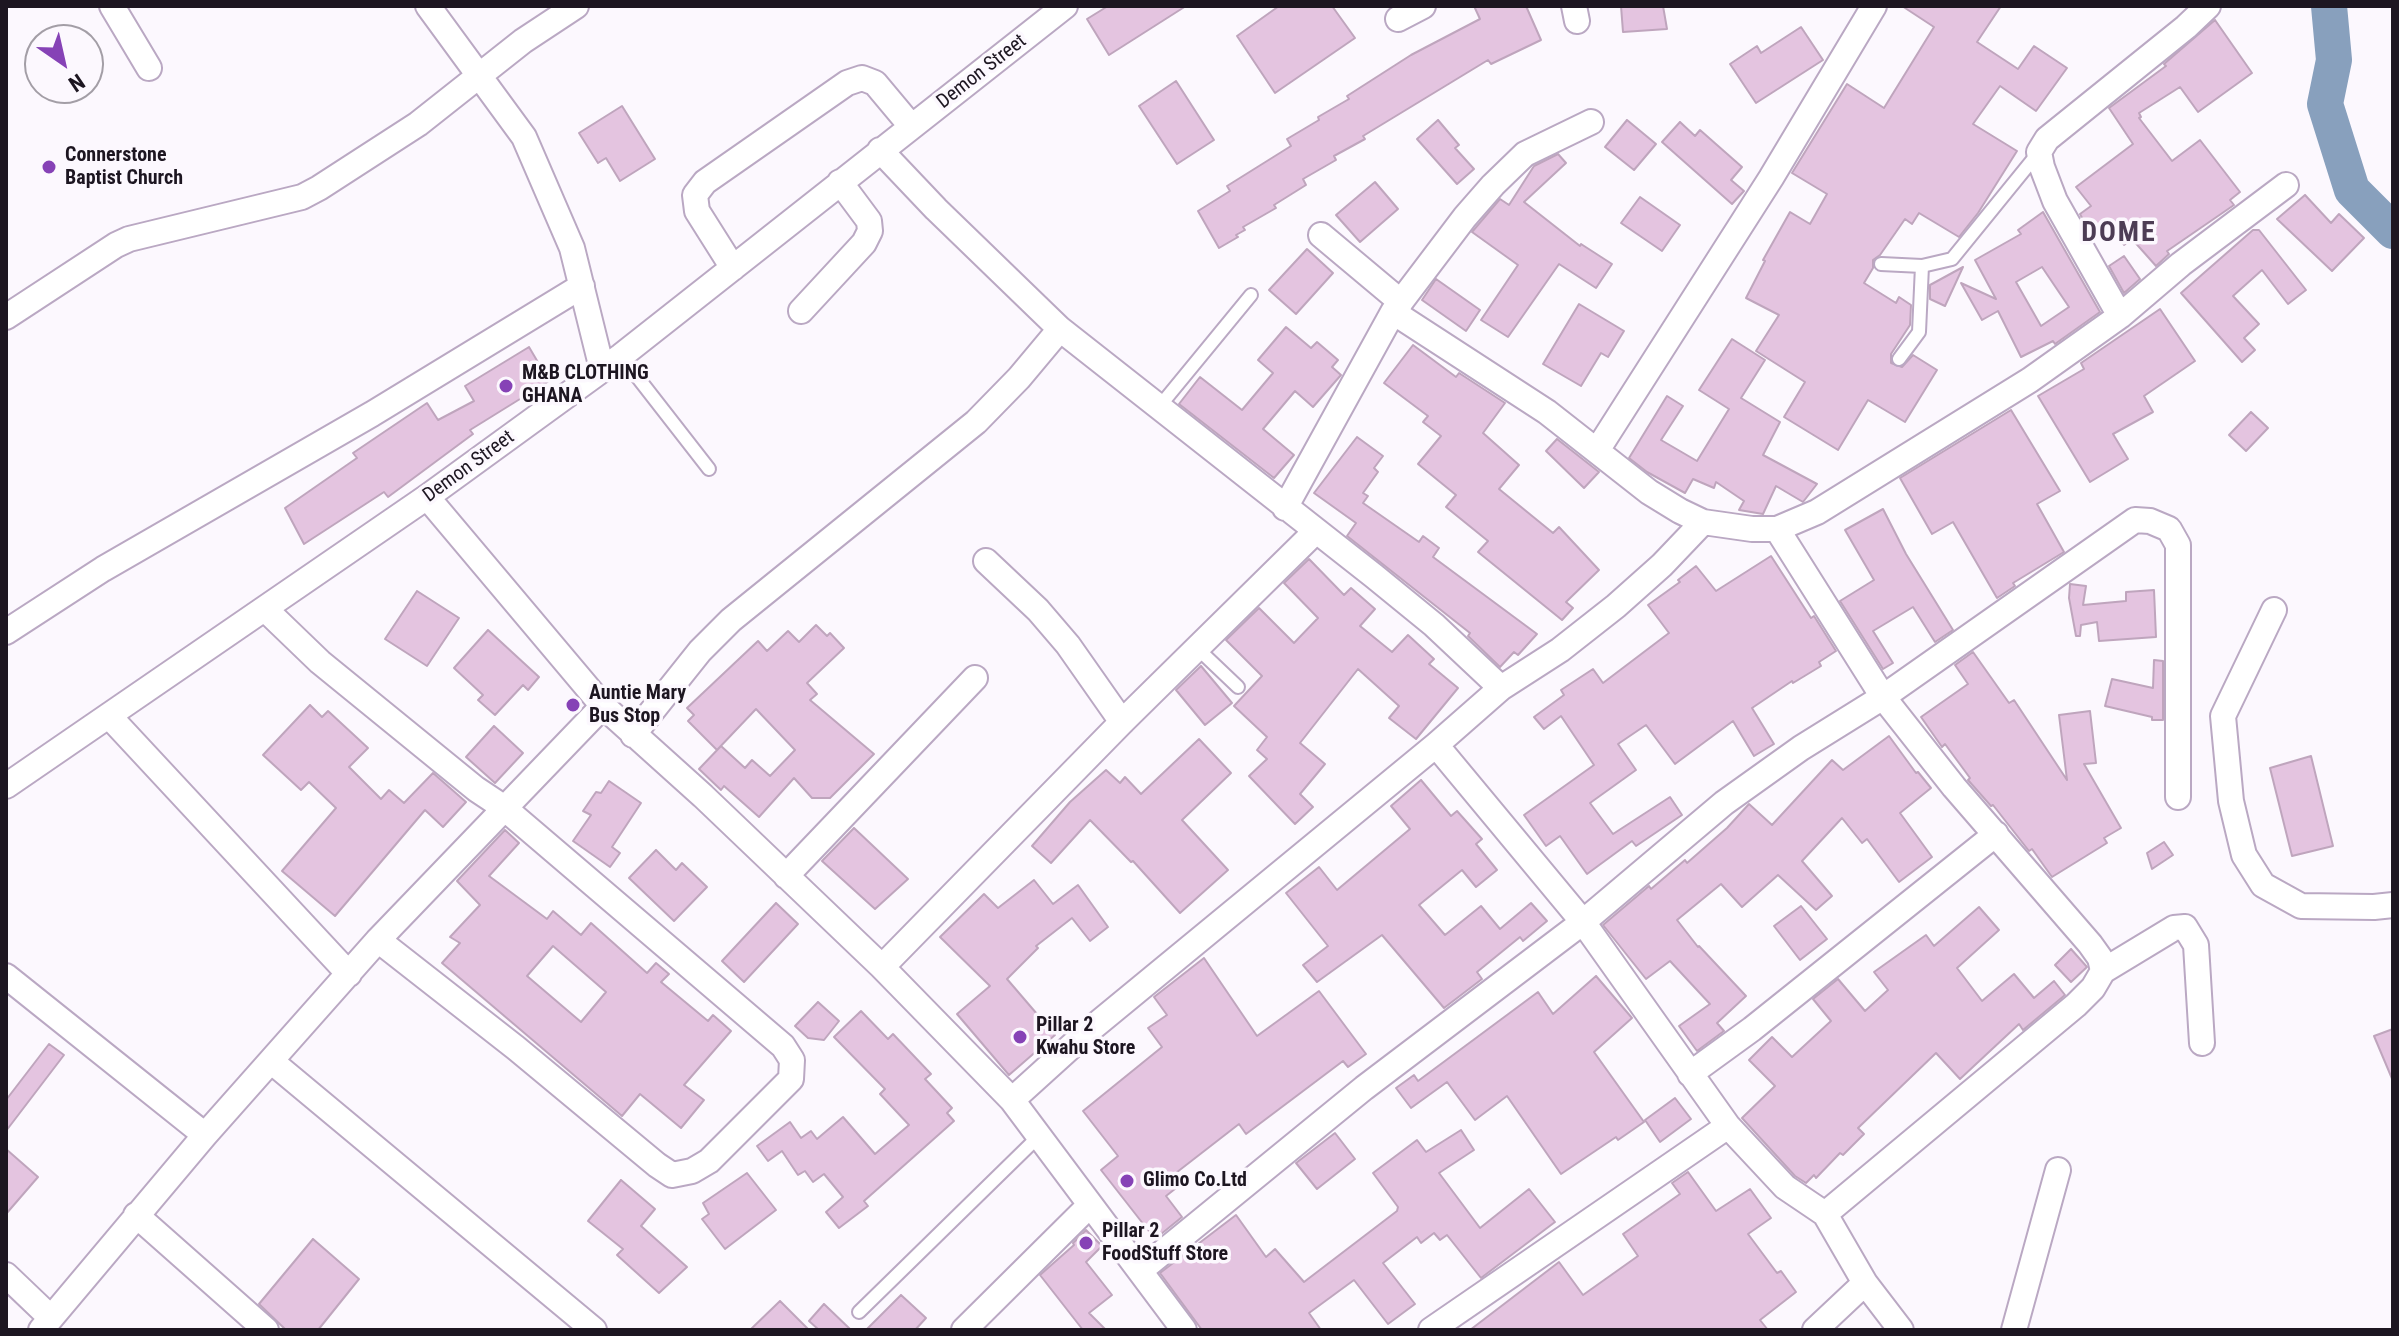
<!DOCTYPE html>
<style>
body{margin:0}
#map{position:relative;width:2399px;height:1336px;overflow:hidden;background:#fcf8fe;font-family:"Roboto Condensed",sans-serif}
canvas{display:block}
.frame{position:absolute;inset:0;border:8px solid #1d1621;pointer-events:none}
.north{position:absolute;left:24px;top:24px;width:80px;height:80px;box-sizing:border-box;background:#fcf8fe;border:2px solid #a39ea6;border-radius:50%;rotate:146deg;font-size:22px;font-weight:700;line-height:32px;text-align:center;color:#1d1621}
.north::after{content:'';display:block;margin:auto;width:28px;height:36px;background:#8642b6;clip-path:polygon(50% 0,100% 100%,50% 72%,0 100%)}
</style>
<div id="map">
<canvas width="2399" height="1336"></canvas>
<div class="frame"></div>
<div class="north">N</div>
</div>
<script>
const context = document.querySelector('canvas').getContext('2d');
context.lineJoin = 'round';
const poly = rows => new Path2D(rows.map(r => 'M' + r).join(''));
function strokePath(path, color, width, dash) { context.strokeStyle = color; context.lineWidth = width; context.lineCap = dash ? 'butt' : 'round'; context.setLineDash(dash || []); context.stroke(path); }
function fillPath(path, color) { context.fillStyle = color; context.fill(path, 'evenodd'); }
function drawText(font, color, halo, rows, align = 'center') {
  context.font = font + ' "Roboto Condensed",sans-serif'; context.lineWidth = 7; context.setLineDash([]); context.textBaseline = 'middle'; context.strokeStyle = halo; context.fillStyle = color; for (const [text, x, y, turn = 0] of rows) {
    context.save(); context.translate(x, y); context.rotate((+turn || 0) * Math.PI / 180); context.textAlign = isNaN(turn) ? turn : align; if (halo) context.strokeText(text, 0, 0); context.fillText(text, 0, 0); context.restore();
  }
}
const river = poly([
 [2329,6,2334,60,2325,104,2352,190,2393,231]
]);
const building = poly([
 [1108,6,1186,6,1109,55,1087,19,1108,6],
 [1279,6,1332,6,1355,38,1275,93,1237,36,1279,6],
 [1474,6,1526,6,1541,40,1491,64,1488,60,1363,136,1365,139,1334,156,1336,160,1303,179,1306,185,1274,205,1276,208,1243,227,1245,230,1236,235,1238,237,1219,248,1198,211,1230,191,1227,186,1291,146,1287,139,1319,120,1318,117,1349,99,1347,96,1411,55,1480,19,1474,6],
 [1621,6,1663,6,1667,29,1623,32,1621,6],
 [1902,6,2001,6,1977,42,2018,69,2034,46,2067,68,2036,111,2000,86,1973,124,2017,151,1978,213,1959,237,1919,213,1912,224,1905,219,1880,255,1873,260,1873,268,1864,283,1896,303,1899,297,1911,305,1910,325,1891,354,1891,363,1902,367,1913,355,1937,370,1905,422,1868,400,1838,450,1784,417,1805,382,1756,351,1779,315,1746,298,1765,261,1763,260,1790,212,1810,224,1827,194,1792,173,1847,84,1884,108,1934,27,1902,6],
 [2215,20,2252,73,2198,112,2180,87,2139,113,2141,117,2139,118,2172,161,2200,140,2240,192,2230,200,2234,205,2170,249,2167,251,2169,254,2156,266,2132,239,2124,245,2106,219,2089,231,2080,214,2091,206,2076,187,2133,144,2109,108,2166,66,2164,64,2215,20],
 [1801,27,1823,60,1756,103,1730,64,1757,46,1761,53,1801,27],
 [1176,81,1214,140,1177,164,1139,106,1176,81],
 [622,106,655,159,620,181,606,158,598,163,579,133,622,106],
 [1438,120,1459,145,1455,148,1474,169,1457,184,1417,139,1438,120],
 [1627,120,1656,144,1634,170,1605,147,1627,120],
 [1680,122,1695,136,1700,130,1742,167,1731,180,1744,191,1732,204,1662,142,1680,122],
 [1558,154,1566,163,1524,202,1580,246,1581,244,1612,264,1596,288,1559,264,1508,337,1481,320,1518,265,1472,232,1500,199,1509,205,1534,166,1558,154],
 [1375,182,1398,209,1360,242,1336,215,1375,182],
 [2305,195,2331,223,2339,214,2364,238,2332,271,2277,219,2305,195],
 [1640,197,1680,225,1662,251,1621,223,1640,197],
 [2043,212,2100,312,2055,344,2053,341,2021,357,1998,311,1982,320,1961,283,1996,299,1975,260,2021,234,2018,230,2043,212],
 [2042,267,2069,307,2041,326,2016,282,2042,267],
 [2253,230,2259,230,2306,290,2288,304,2262,270,2233,296,2259,324,2244,338,2255,350,2242,362,2181,293,2253,230],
 [1307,249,1333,273,1296,314,1269,290,1307,249],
 [2124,256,2140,279,2124,293,2109,266,2124,256],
 [1963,267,1945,306,1930,299,1930,285,1963,267],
 [1436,279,1480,310,1466,331,1422,300,1436,279],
 [1579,304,1624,331,1608,357,1601,353,1581,386,1543,364,1579,304],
 [2160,309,2195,361,2144,396,2153,412,2113,434,2128,459,2090,482,2038,396,2084,369,2081,363,2160,309],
 [1286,327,1311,348,1317,342,1338,360,1332,367,1341,375,1313,407,1295,391,1263,429,1294,455,1274,478,1179,404,1200,377,1242,410,1273,373,1258,360,1286,327],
 [1732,339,1765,360,1741,398,1780,422,1763,455,1817,484,1803,502,1776,486,1763,514,1739,510,1744,501,1716,482,1714,488,1693,479,1685,493,1647,472,1629,458,1667,396,1683,406,1661,440,1697,461,1729,409,1699,390,1732,339],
 [1413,345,1456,377,1459,373,1505,403,1483,433,1519,465,1499,489,1553,533,1559,527,1599,570,1566,602,1573,608,1562,620,1478,552,1488,541,1446,507,1456,495,1418,464,1441,436,1423,422,1428,416,1384,383,1413,345],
 [529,347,549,381,470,430,473,434,388,497,384,492,304,544,285,508,357,458,353,453,427,403,438,420,474,401,465,386,529,347],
 [2011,410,2060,491,2037,504,2064,552,2013,583,2015,586,1997,598,1953,522,1932,534,1900,478,2011,410],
 [2251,412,2268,428,2246,451,2229,435,2251,412],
 [1357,437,1383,456,1374,468,1378,472,1363,493,1368,496,1363,503,1419,542,1423,536,1439,548,1433,557,1537,634,1518,655,1514,652,1500,667,1468,636,1470,633,1347,536,1356,523,1314,493,1357,437],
 [1557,439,1599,472,1584,488,1546,451,1557,439],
 [1883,509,1906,554,1953,630,1935,642,1913,607,1873,631,1893,663,1883,669,1840,601,1874,580,1845,530,1883,509],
 [1771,556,1811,618,1814,616,1836,651,1819,662,1821,666,1793,683,1792,681,1752,708,1774,744,1754,756,1733,721,1675,764,1646,725,1618,744,1636,770,1590,803,1613,834,1670,797,1682,815,1636,846,1632,841,1587,874,1560,836,1546,846,1524,815,1594,765,1561,716,1544,729,1534,717,1564,695,1561,690,1593,669,1603,683,1669,633,1648,605,1680,582,1678,580,1696,566,1716,591,1771,556],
 [1309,559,1344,595,1351,588,1375,609,1360,626,1392,652,1408,635,1434,659,1429,664,1458,688,1416,739,1389,718,1399,706,1358,669,1300,743,1325,764,1300,794,1313,807,1295,824,1249,776,1267,759,1257,750,1267,737,1234,706,1262,676,1226,640,1259,608,1294,643,1318,618,1284,583,1309,559],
 [2070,584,2086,586,2083,605,2126,601,2126,592,2154,590,2156,637,2099,641,2097,622,2081,625,2080,636,2076,636,2069,598,2070,584],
 [417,591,459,618,427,666,385,639,417,591],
 [816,625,827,636,830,633,844,648,807,683,817,694,810,700,874,754,830,798,812,798,794,778,759,817,724,786,721,790,699,769,721,746,745,768,752,760,770,776,795,750,756,709,717,750,688,721,694,715,687,708,758,641,767,651,788,631,799,642,816,625],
 [488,630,539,677,528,690,523,685,495,715,478,700,483,695,454,668,488,630],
 [1973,652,2009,703,2014,700,2067,780,2059,715,2090,711,2096,763,2084,764,2121,828,2104,838,2107,843,2052,877,2032,849,2029,851,1993,805,1991,806,1968,780,1970,778,1945,744,1942,747,1921,717,1968,684,1955,665,1973,652],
 [2154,660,2163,661,2163,720,2152,720,2152,717,2105,706,2112,679,2153,688,2154,660],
 [1201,666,1232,703,1205,725,1176,690,1201,666],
 [310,705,322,717,328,711,368,748,349,767,381,799,389,790,404,803,433,773,466,802,443,827,425,810,335,916,282,871,336,808,309,782,301,790,263,755,310,705],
 [494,726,523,753,495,783,466,757,494,726],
 [1889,736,1916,773,1918,772,1931,788,1900,813,1932,857,1899,882,1867,839,1862,843,1842,818,1802,861,1832,896,1816,910,1778,875,1742,907,1721,884,1677,920,1698,947,1699,946,1746,996,1717,1023,1724,1031,1697,1051,1679,1026,1710,1004,1670,961,1646,979,1603,925,1649,886,1651,889,1685,860,1687,863,1727,828,1749,804,1772,825,1832,760,1843,770,1889,736],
 [1199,739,1231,773,1182,820,1228,870,1180,913,1133,861,1131,862,1090,820,1051,863,1032,846,1070,802,1106,770,1120,783,1125,777,1141,794,1199,739],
 [2311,756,2333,846,2292,856,2270,768,2311,756],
 [1421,780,1451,816,1457,811,1482,839,1476,844,1497,870,1476,887,1462,870,1419,905,1445,935,1481,906,1500,929,1531,903,1547,921,1523,941,1520,937,1477,972,1482,979,1444,1008,1382,935,1317,982,1303,965,1328,946,1286,893,1319,867,1337,890,1410,829,1391,806,1421,780],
 [609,781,641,803,612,847,620,853,610,867,573,841,591,815,583,811,596,792,601,793,609,781],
 [854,828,908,879,875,909,822,861,854,828],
 [505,830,519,843,489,876,547,919,553,911,581,935,591,923,647,973,656,963,669,974,661,982,708,1021,713,1015,731,1031,684,1085,704,1100,681,1128,640,1094,622,1116,442,963,460,943,450,937,480,905,457,881,505,830],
 [553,946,606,992,581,1022,527,976,553,946],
 [2164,842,2173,855,2152,869,2147,853,2164,842],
 [656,850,676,870,682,863,707,887,674,921,629,878,656,850],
 [1034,880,1053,904,1078,885,1108,927,1090,941,1072,918,1036,946,1038,948,1007,979,1055,1035,1009,1075,957,1014,990,986,940,937,984,894,998,908,1034,880],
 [776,903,798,924,744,982,722,961,776,903],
 [1801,906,1827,939,1800,960,1774,926,1801,906],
 [1979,907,1999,930,1957,968,1982,1001,2014,974,2034,998,2054,981,2065,995,2023,1030,2019,1024,1960,1079,1936,1053,1858,1128,1864,1134,1843,1155,1840,1153,1816,1178,1814,1175,1806,1183,1795,1176,1742,1118,1775,1086,1749,1060,1772,1037,1792,1057,1831,1021,1813,999,1838,979,1865,1011,1888,990,1874,972,1926,935,1934,946,1979,907],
 [2071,949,2087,967,2071,982,2055,965,2071,949],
 [1204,958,1257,1036,1319,991,1366,1054,1348,1067,1343,1061,1246,1134,1239,1124,1172,1176,1180,1185,1166,1196,1182,1217,1155,1239,1101,1170,1118,1156,1083,1111,1162,1047,1148,1028,1167,1015,1154,997,1204,958],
 [1596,976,1632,1018,1594,1052,1644,1122,1618,1140,1616,1137,1561,1174,1507,1096,1475,1120,1447,1082,1411,1108,1396,1088,1414,1075,1418,1081,1538,992,1553,1014,1596,976],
 [818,1002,839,1021,824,1040,808,1038,795,1026,818,1002],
 [861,1011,888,1039,893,1034,931,1074,925,1079,952,1108,947,1113,954,1121,864,1201,868,1206,839,1228,826,1212,843,1197,824,1174,813,1182,805,1171,798,1175,782,1151,768,1161,757,1146,790,1122,801,1138,811,1131,817,1139,843,1117,875,1154,909,1125,880,1094,885,1089,834,1037,861,1011],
 [2393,1029,2393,1081,2374,1036,2393,1029],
 [49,1044,64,1055,6,1131,6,1100,49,1044],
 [1675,1098,1691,1119,1660,1142,1645,1120,1675,1098],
 [1461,1130,1474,1150,1439,1173,1480,1228,1529,1189,1555,1222,1481,1278,1447,1235,1440,1240,1434,1233,1421,1243,1417,1237,1383,1263,1415,1304,1388,1324,1354,1280,1309,1313,1321,1330,1202,1330,1160,1273,1236,1215,1266,1257,1275,1249,1304,1282,1397,1211,1398,1207,1373,1173,1417,1140,1426,1152,1461,1130],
 [1335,1133,1355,1159,1317,1189,1296,1163,1335,1133],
 [6,1149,38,1177,6,1214,6,1149],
 [1688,1172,1716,1211,1750,1189,1771,1218,1748,1234,1777,1273,1781,1271,1796,1292,1760,1320,1768,1330,1470,1330,1559,1262,1583,1295,1638,1256,1623,1234,1680,1194,1672,1183,1688,1172],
 [747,1173,776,1210,725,1249,702,1219,709,1214,703,1203,747,1173],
 [621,1180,655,1209,641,1226,687,1267,659,1293,617,1255,623,1249,588,1221,621,1180],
 [1086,1230,1102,1246,1086,1262,1112,1295,1089,1313,1106,1330,1083,1330,1040,1275,1074,1245,1073,1243,1086,1230],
 [313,1239,359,1279,318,1330,286,1330,259,1304,313,1239],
 [901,1295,926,1318,915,1330,866,1330,901,1295],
 [780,1301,809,1330,750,1330,780,1301],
 [824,1304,851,1330,819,1330,809,1321,824,1304]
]);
const lane = poly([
 [1881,264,1922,266],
 [621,356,709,469],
 [1899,359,1919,332,1922,266,1952,259,2039,152],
 [1159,407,1251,295],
 [1197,648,1238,687],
 [859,1312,1039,1136]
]);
const street = poly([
 [112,6,149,68],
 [428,6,524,137,572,248,602,369],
 [1574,6,1577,21],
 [1398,19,1423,6],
 [880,150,936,209,1060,329,1374,576,1434,625,1501,688],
 [1321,235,1401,302],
 [733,268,697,211,695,195,705,182,847,83,862,78,875,83,911,126],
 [801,311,864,243,870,231,869,221,840,182],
 [1393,312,1547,412,1649,492,1680,511,1703,522,1752,529,1777,529,1817,512,2030,380,2120,316,2181,264,2286,185],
 [2120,316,2055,201,2042,167,2039,152,2047,139,2186,27,2208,6],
 [6,317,116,245,129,239,302,197,319,188,418,124,523,41,576,6],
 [1598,449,1771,178,1874,6],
 [427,497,603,706,703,796,882,967,1012,1100,1184,1330],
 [1285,508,1393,312,1465,217,1493,185,1525,154,1591,122],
 [1777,529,1883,697,1954,787,2090,944,2100,958,2103,971],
 [986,561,1038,610,1068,645,1122,722],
 [266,610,320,662,476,789,503,807,783,1046,792,1060,791,1079,709,1161,692,1171,672,1175,657,1165,516,1048,378,940],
 [2274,610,2223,716,2231,801,2244,855,2263,885,2301,906,2374,907,2393,905],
 [6,632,103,569,372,414,582,286],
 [109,716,349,974],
 [633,735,700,651,731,620,976,422,1019,378,1060,329],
 [1436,745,1583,922,1728,1126,1785,1187,1825,1214,1865,1283,1901,1330],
 [6,786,427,497,621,356,1065,6],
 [786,876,975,678],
 [882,967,1122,722,1316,531],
 [6,976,205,1135],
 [271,1061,594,1330],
 [1690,1074,1752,1029,1996,834],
 [1012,1100,1086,1033,1436,745,1501,688,1560,650,1616,606,1662,565,1703,522],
 [1825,1214,2076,1005,2093,988,2103,971,2174,928,2185,927,2196,945,2202,1043],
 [136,1215,266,1330],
 [1141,1270,1364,1088,1583,922,1724,803,1801,748,1883,697,2135,520,2150,521,2169,529,2178,545,2178,797],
 [6,1275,51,1318],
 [41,1330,205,1135,378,940,603,706],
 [964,1330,1090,1205],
 [1431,1330,1728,1126],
 [1815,1330,1865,1283],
 [2014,1330,2058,1170]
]);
const markers = [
 [49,167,8,"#8642b6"],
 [506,386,8,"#8642b6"],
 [573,705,8,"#8642b6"],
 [1020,1037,8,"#8642b6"],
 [1127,1181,8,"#8642b6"],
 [1086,1243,8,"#8642b6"]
];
const streetNames = [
 ["Demon Street",982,72,-38],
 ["Demon Street",469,467,-36]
];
const poiNames = [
 ["Connerstone",65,156],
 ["Baptist Church",65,179],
 ["M&B CLOTHING",522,374],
 ["GHANA",522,397],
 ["Auntie Mary",589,694],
 ["Bus Stop",589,717],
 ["Pillar 2",1036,1026],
 ["Kwahu Store",1036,1049],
 ["Glimo Co.Ltd",1143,1181],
 ["Pillar 2",1102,1232],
 ["FoodStuff Store",1102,1255]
];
const districtNames = [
 ["DOME",2119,234]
];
strokePath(river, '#88a0bd', 36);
fillPath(building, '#e4c4e0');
strokePath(building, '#bfa5bd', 2);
strokePath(lane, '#baa8c3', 16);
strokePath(street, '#baa8c3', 28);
strokePath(lane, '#fff', 12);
strokePath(street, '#fff', 24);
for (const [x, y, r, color] of markers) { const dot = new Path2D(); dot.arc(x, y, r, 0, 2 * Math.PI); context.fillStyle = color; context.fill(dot); strokePath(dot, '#fcf8fe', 3); }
drawText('20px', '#1d1621', '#fcf8fe', streetNames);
drawText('bold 20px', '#1d1621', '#fcf8fe', poiNames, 'left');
context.letterSpacing = '2px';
drawText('bold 28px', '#4d3d55', '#fcf8fe', districtNames);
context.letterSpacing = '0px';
</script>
